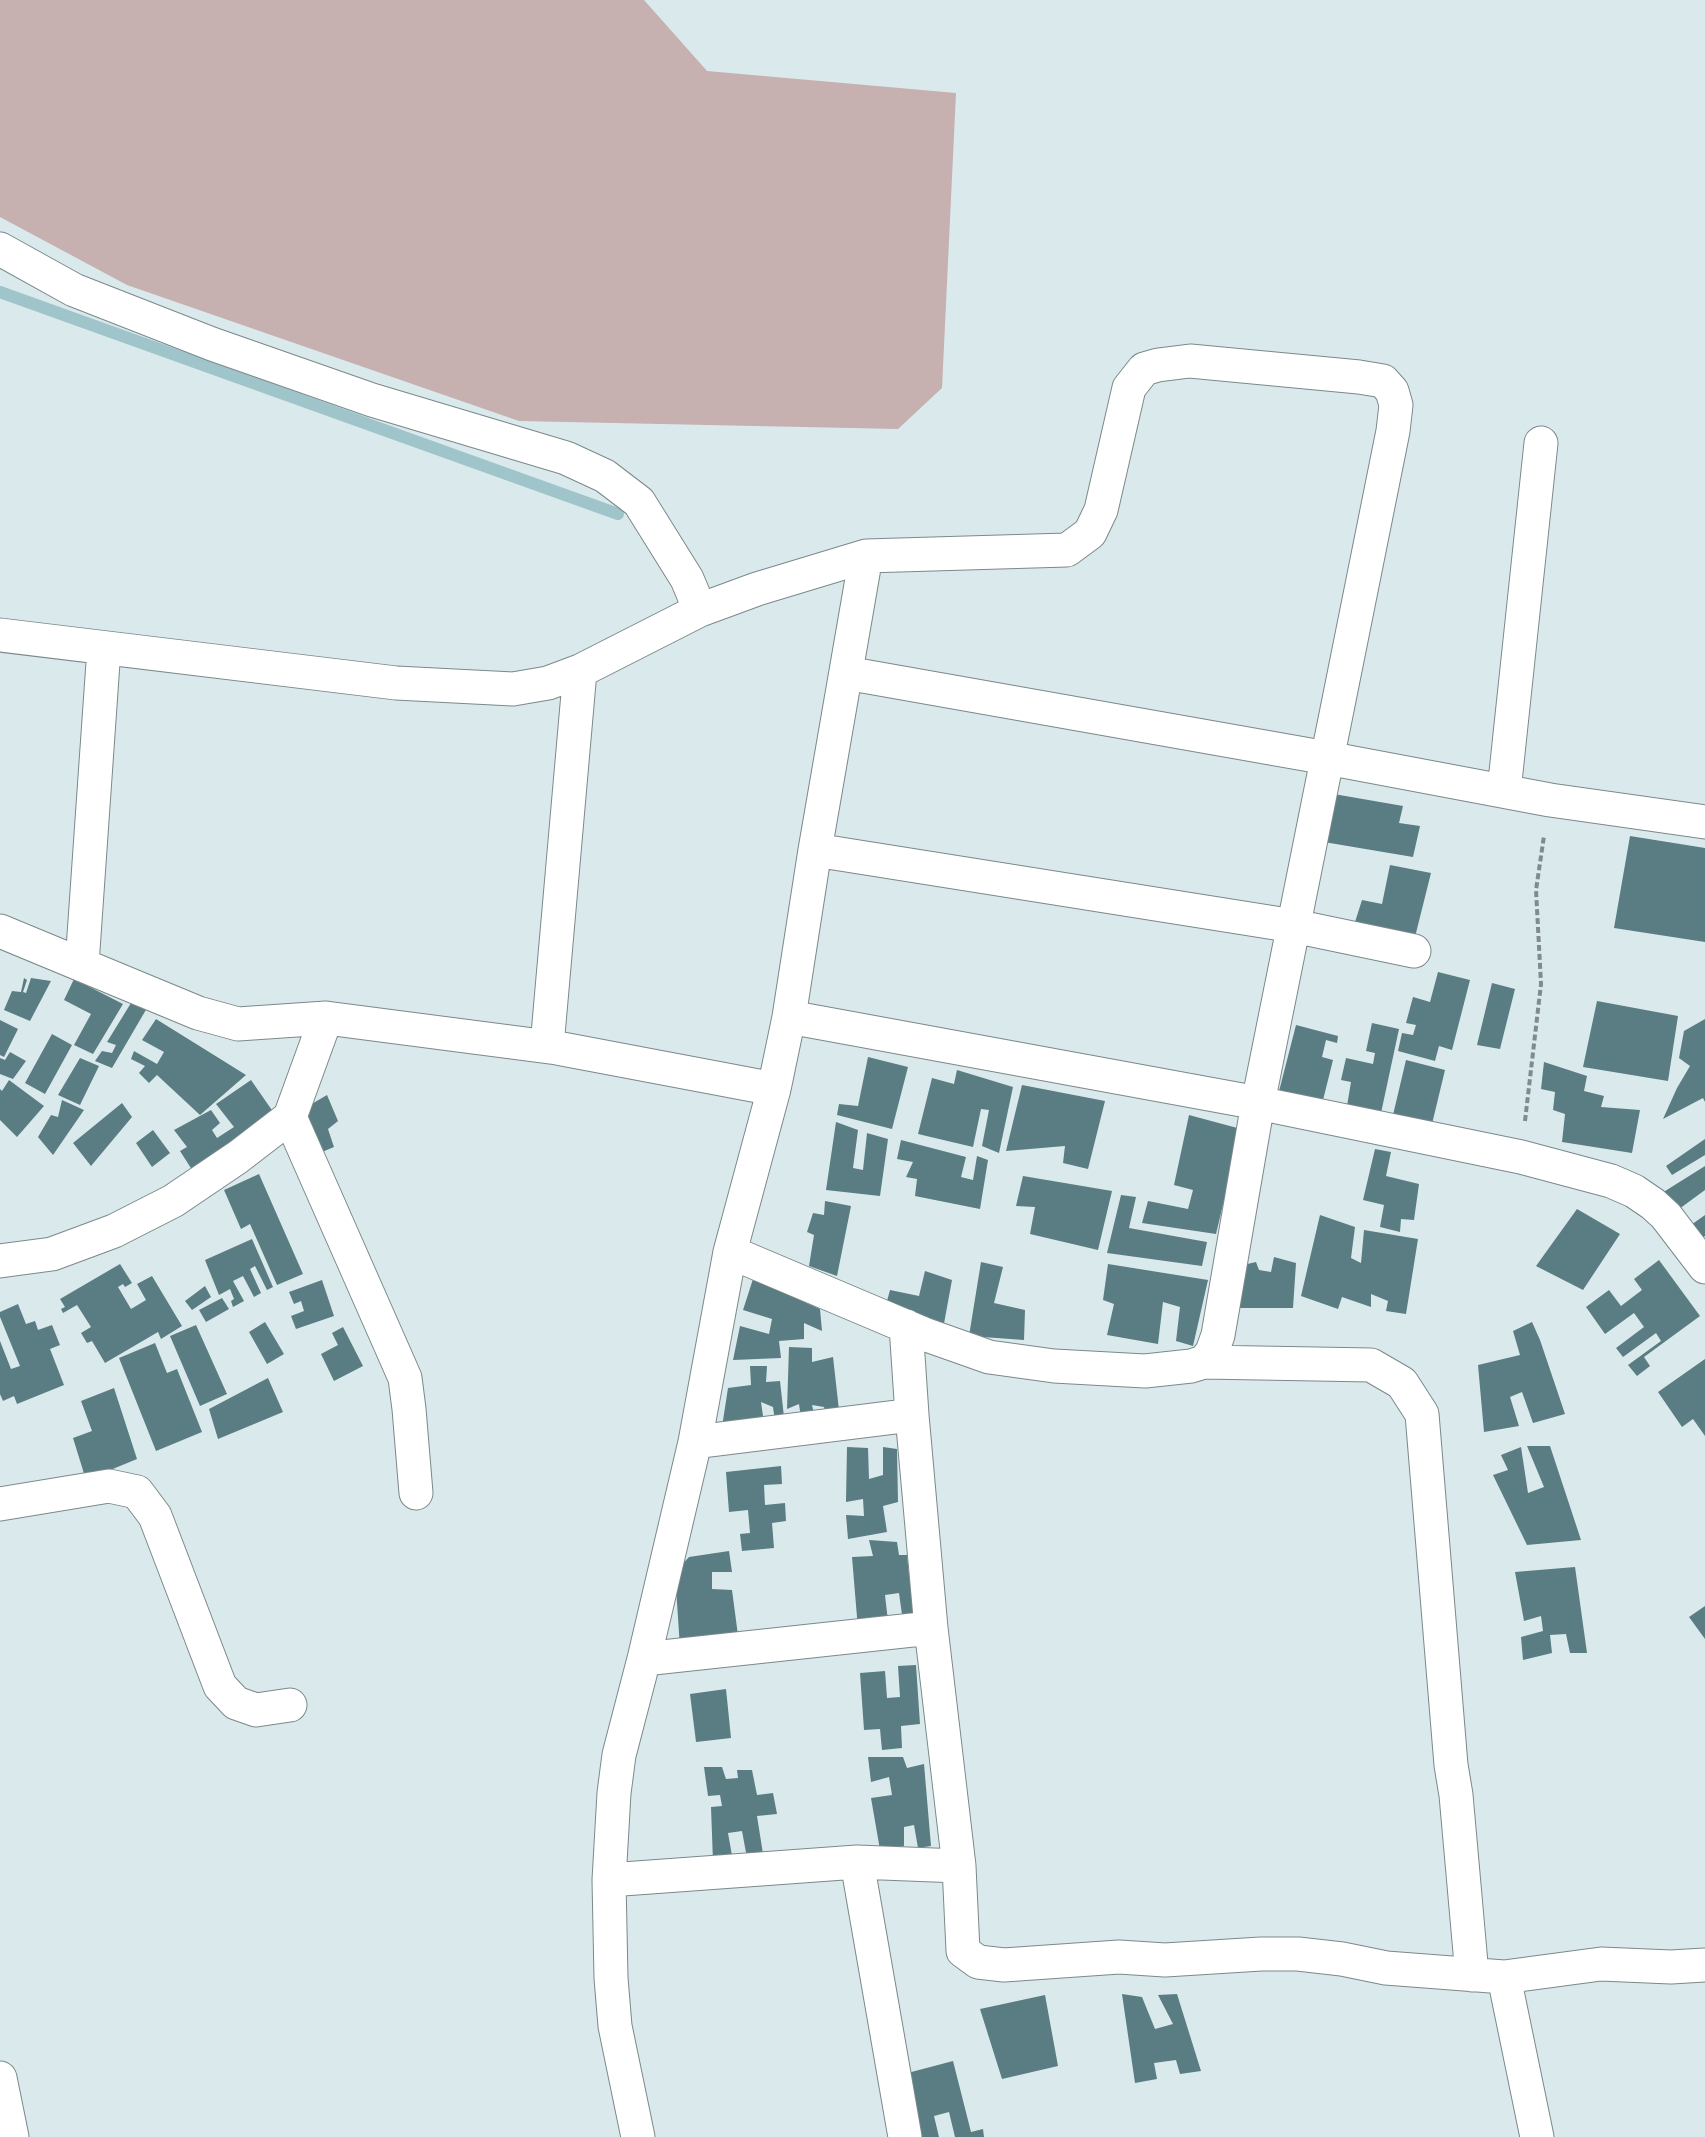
<!DOCTYPE html>
<style>
body{margin:0}
canvas{display:block;background:#dae9eb}
</style>
<canvas width="1705" height="2137"></canvas>
<script>
const context = document.querySelector('canvas').getContext('2d');
context.lineJoin = 'round';
function fillPath(path, color) { context.fillStyle = color; context.fill(path, 'evenodd'); }
const poly = rows => new Path2D(rows.map(r => 'M' + r).join(''));
function strokePath(path, color, width, dash) { context.strokeStyle = color; context.lineWidth = width; context.lineCap = dash ? 'butt' : 'round'; context.setLineDash(dash || []); context.stroke(path); }
const green = poly([
 [0,0,644,0,707,71,956,93,942,388,898,429,519,421,127,285,0,217]
]);
const stream = poly([
 [0,292,618,514]
]);
const building = poly([
 [1328,793,1403,806,1399,823,1420,826,1413,857,1312,840],
 [1630,836,1705,848,1705,942,1614,928],
 [1390,865,1431,873,1415,937,1355,922,1362,900,1382,904],
 [1438,972,1470,980,1452,1050,1439,1046,1435,1061,1398,1051,1402,1033,1413,1035,1416,1025,1406,1023,1413,997,1430,1002],
 [24,978,27,980,23,992,26,993,31,978,51,981,30,1021,4,1010,12,991,21,992],
 [74,979,123,1004,93,1054,74,1045,91,1014,64,1000],
 [1492,983,1515,989,1500,1049,1477,1045],
 [1597,1001,1678,1016,1668,1081,1583,1067],
 [131,1003,147,1008,112,1068,95,1061,102,1051,112,1053,116,1045,107,1042],
 [156,1019,230,1065,246,1075,200,1115,157,1075,149,1083,139,1073,145,1066,131,1059,134,1051,157,1064,164,1052,142,1040],
 [1705,1019,1705,1102,1703,1098,1663,1119,1677,1088,1690,1066,1679,1058,1684,1031],
 [0,1020,18,1029,4,1057,0,1055],
 [1372,1023,1399,1029,1381,1113,1347,1106,1351,1082,1341,1080,1346,1058,1373,1064,1375,1053,1366,1051],
 [1296,1025,1338,1036,1337,1043,1326,1040,1322,1057,1333,1060,1320,1112,1276,1103],
 [52,1034,72,1045,45,1094,25,1083],
 [10,1052,26,1061,13,1079,0,1074,0,1058,5,1060],
 [868,1057,908,1067,892,1129,837,1115,839,1104,858,1106],
 [80,1058,99,1066,80,1105,58,1095],
 [1406,1060,1445,1070,1432,1124,1393,1115],
 [1544,1062,1587,1076,1584,1091,1604,1096,1601,1107,1640,1110,1632,1153,1562,1142,1565,1114,1553,1110,1555,1092,1541,1089],
 [957,1070,1013,1087,999,1153,982,1146,989,1110,981,1109,973,1147,918,1134,932,1078,954,1084],
 [9,1080,44,1106,17,1137,0,1120,0,1089,2,1091],
 [251,1080,276,1116,196,1176,180,1151,187,1147,174,1130,211,1110,220,1123,212,1130,217,1138,234,1127,216,1104],
 [1022,1085,1105,1101,1088,1169,1063,1163,1065,1146,1006,1151],
 [327,1095,338,1121,328,1129,334,1147,310,1157,298,1112],
 [62,1100,84,1110,53,1155,38,1137,51,1115,58,1117],
 [122,1103,132,1117,91,1166,73,1143],
 [1189,1115,1241,1129,1216,1234,1142,1223,1148,1201,1188,1209,1193,1190,1174,1185],
 [836,1122,858,1130,853,1168,863,1170,867,1133,888,1139,880,1196,826,1190],
 [153,1130,170,1153,152,1167,136,1143],
 [1705,1139,1705,1155,1672,1175,1666,1166],
 [901,1140,966,1157,961,1177,973,1180,977,1156,988,1160,980,1209,915,1196,917,1179,906,1177,913,1162,897,1159],
 [1375,1149,1391,1152,1386,1176,1419,1184,1414,1220,1401,1219,1400,1232,1380,1227,1384,1205,1363,1200],
 [1705,1166,1705,1190,1675,1212,1662,1193],
 [259,1174,303,1274,277,1285,250,1224,241,1229,224,1190],
 [1023,1176,1112,1191,1098,1250,1030,1234,1035,1207,1016,1206],
 [1121,1195,1136,1197,1129,1228,1207,1242,1202,1266,1107,1253],
 [825,1201,851,1206,837,1276,809,1266,814,1235,807,1232,813,1213,824,1215],
 [1577,1209,1620,1234,1583,1290,1536,1266],
 [1320,1215,1355,1227,1351,1258,1361,1263,1364,1230,1418,1239,1406,1314,1386,1311,1388,1301,1371,1294,1371,1307,1342,1297,1338,1309,1301,1296],
 [1705,1215,1705,1236,1695,1244,1684,1230],
 [252,1239,273,1287,267,1290,255,1266,250,1269,261,1293,254,1297,243,1276,233,1281,244,1301,233,1307,231,1301,234,1299,230,1289,219,1295,205,1260],
 [1274,1257,1296,1263,1293,1308,1237,1308,1243,1265,1256,1262,1259,1270,1271,1272],
 [1659,1260,1700,1316,1644,1357,1650,1366,1637,1376,1628,1365,1661,1341,1656,1333,1623,1357,1616,1348,1644,1327,1634,1313,1605,1334,1586,1307,1609,1290,1621,1306,1642,1290,1634,1279],
 [981,1262,1003,1267,994,1303,1025,1310,1024,1340,969,1336],
 [120,1264,132,1283,125,1287,123,1284,118,1287,131,1309,146,1300,137,1284,152,1276,182,1326,161,1339,158,1332,105,1363,92,1341,87,1343,81,1333,91,1327,77,1305,63,1313,61,1309,65,1307,60,1299],
 [1108,1264,1208,1280,1193,1346,1176,1341,1180,1307,1163,1302,1158,1344,1107,1335,1114,1304,1103,1300],
 [925,1271,952,1280,943,1329,884,1312,890,1290,919,1296],
 [753,1279,820,1309,822,1331,804,1323,804,1339,779,1341,781,1358,733,1360,740,1326,769,1334,772,1319,743,1310],
 [322,1280,334,1316,296,1329,291,1316,304,1311,301,1301,294,1304,289,1292],
 [205,1286,211,1297,192,1310,185,1301],
 [222,1298,229,1309,206,1322,199,1310],
 [18,1304,26,1324,35,1321,38,1330,52,1325,60,1345,50,1349,64,1385,17,1404,14,1396,3,1401,0,1394,0,1341,11,1369,20,1366,0,1317,0,1312],
 [265,1322,284,1354,267,1364,249,1332],
 [1532,1322,1540,1340,1565,1414,1533,1423,1522,1392,1510,1397,1519,1426,1484,1432,1478,1365,1520,1355,1513,1331],
 [196,1325,227,1394,200,1406,170,1336],
 [343,1327,363,1366,334,1381,321,1354,338,1345,332,1333],
 [155,1343,167,1373,177,1369,202,1432,156,1451,119,1358],
 [789,1347,812,1348,812,1362,833,1357,840,1419,828,1422,824,1407,812,1405,815,1418,801,1418,799,1404,787,1409],
 [1705,1359,1705,1436,1693,1419,1682,1427,1658,1392],
 [750,1366,767,1366,766,1382,780,1381,785,1426,775,1421,773,1407,761,1402,764,1423,722,1427,728,1388,751,1385],
 [268,1378,283,1412,218,1439,209,1409],
 [114,1388,137,1459,86,1480,73,1438,92,1431,81,1401],
 [1527,1446,1550,1446,1581,1540,1527,1545,1493,1475,1508,1470,1501,1455,1521,1447,1528,1493,1544,1487],
 [847,1447,868,1448,869,1479,883,1475,883,1447,897,1449,898,1502,883,1506,887,1532,848,1539,846,1515,864,1516,863,1499,846,1502],
 [781,1466,782,1484,764,1485,765,1505,785,1503,786,1521,772,1523,774,1548,742,1551,740,1534,750,1533,748,1510,729,1512,726,1472],
 [869,1540,897,1542,899,1555,907,1555,914,1622,903,1622,899,1593,885,1595,889,1630,858,1629,852,1557,873,1556],
 [729,1551,732,1572,712,1572,712,1589,732,1590,739,1643,680,1648,675,1572,689,1557],
 [1575,1567,1587,1653,1570,1653,1566,1634,1550,1635,1552,1653,1523,1660,1521,1637,1543,1631,1541,1616,1524,1621,1515,1572],
 [1705,1606,1705,1639,1689,1617],
 [916,1665,920,1724,901,1726,902,1748,882,1750,880,1729,864,1730,860,1673,885,1671,887,1698,900,1697,898,1666],
 [726,1689,731,1738,696,1742,690,1694],
 [868,1757,903,1757,907,1768,924,1764,931,1846,918,1848,914,1825,904,1827,904,1846,880,1850,871,1798,892,1795,889,1777,871,1782],
 [704,1767,722,1767,726,1779,738,1778,737,1770,752,1770,757,1795,773,1793,777,1814,757,1816,763,1854,747,1858,742,1831,728,1833,733,1861,713,1862,711,1807,722,1806,720,1795,708,1796],
 [1122,1994,1142,1997,1155,2029,1173,2024,1158,1995,1177,1994,1201,2071,1180,2074,1176,2060,1154,2063,1157,2079,1135,2083],
 [1045,1995,1058,2066,1002,2079,980,2009],
 [953,2061,971,2132,983,2129,984,2137,955,2137,949,2112,934,2116,939,2137,915,2137,900,2075]
]);
const path = poly([
 [1525,1121,1541,984,1536,890,1544,836]
]);
const street = poly([
 [0,249,74,290,212,344,372,400,566,458,605,476,639,502,687,579,700,610],
 [0,635,396,683,513,689,548,683,580,671,700,610,757,589,866,556,1067,550,1090,533,1101,510,1129,388,1144,369,1158,365,1190,361,1359,377,1383,381,1392,391,1396,405,1393,431,1258,1103,1218,1335,1212,1352,1204,1362,1191,1366,1145,1371,1054,1366,989,1357,924,1334,730,1252],
 [846,673,1327,758,1550,800,1705,822],
 [1504,791,1541,443],
 [815,850,1294,926,1414,951],
 [0,931,198,1013,238,1024,326,1018,557,1048,774,1089],
 [82,964,104,648],
 [789,1017,1258,1103,1521,1157,1611,1181,1634,1191,1653,1204,1666,1216,1705,1267],
 [547,1046,580,671],
 [290,1117,405,1378,409,1409,416,1493],
 [0,1261,52,1254,114,1231,173,1201,238,1157,290,1117,326,1018],
 [906,1326,912,1415,931,1628,959,1866,963,1951,978,1962,1004,1965,1119,1957,1165,1960,1261,1954,1298,1954,1342,1959,1386,1968,1504,1977,1601,1964,1671,1967,1705,1965],
 [1204,1362,1371,1365,1402,1383,1422,1414,1451,1765,1456,1795,1472,1975],
 [695,1442,912,1415],
 [0,1504,109,1486,137,1492,155,1516,220,1686,236,1703,256,1710,290,1705],
 [644,1659,931,1628],
 [857,1862,905,2137],
 [609,1880,857,1862,959,1866],
 [1504,1977,1537,2137],
 [0,2078,12,2137],
 [638,2137,615,2026,611,1978,609,1880,614,1793,619,1755,644,1659,695,1442,730,1252,774,1089,789,1017,815,850,866,556]
]);
fillPath(green, '#c6b0b0');
strokePath(stream, '#9fc5ca', 12);
fillPath(building, '#597d82');
strokePath(street, '#7b898b', 35);
strokePath(path, '#808b8c', 4, [6, 3]);
strokePath(street, '#fff', 33);
</script>
